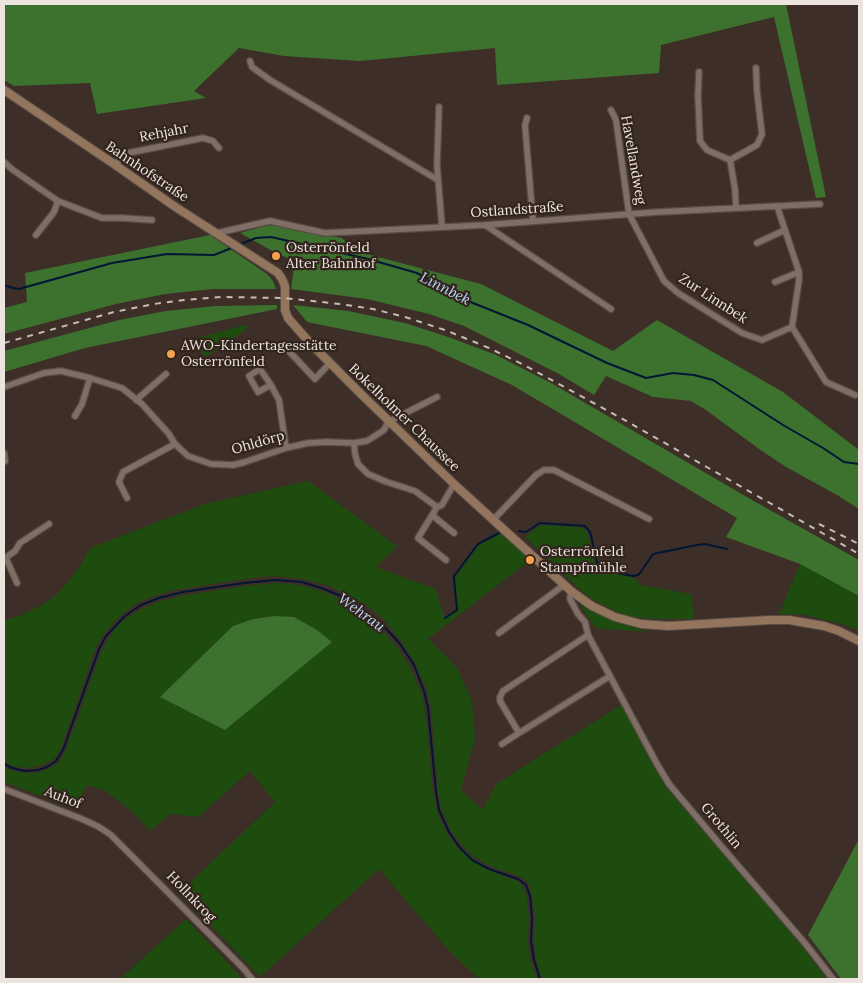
<!DOCTYPE html>
<meta charset="utf-8">
<style>
body{margin:0}
#map{position:relative;width:863px;height:983px;overflow:hidden;background:#3d2e27;font-family:Lora,serif}
canvas{display:block}
.frame{position:absolute;inset:0;border:5px solid #ede4df;pointer-events:none}
</style>
<div id="map">
<canvas width="863" height="983"></canvas>
<div class="frame"></div>
</div>
<script>
const context = document.querySelector('canvas').getContext('2d');
context.lineJoin = 'round';
function fillPath(path, color) { context.fillStyle = color; context.fill(path, 'evenodd'); }
const poly = rows => new Path2D(rows.map(r => 'M' + r).join(''));
function strokePath(path, color, width, dash) { context.strokeStyle = color; context.lineWidth = width; context.lineCap = dash ? 'butt' : 'round'; context.setLineDash(dash || []); context.stroke(path); }
function drawText(font, color, halo, rows, align = 'center') {
  context.font = font + ' Lora,serif'; context.lineWidth = 4.5; context.setLineDash([]); context.textBaseline = 'middle'; context.strokeStyle = halo; context.fillStyle = color; for (const [text, x, y, turn = 0] of rows) {
    context.save(); context.translate(x, y); context.rotate((+turn || 0) * Math.PI / 180); context.textAlign = isNaN(turn) ? turn : align; if (halo) context.strokeText(text, 0, 0); context.fillText(text, 0, 0); context.restore();
  }
}
const green = poly([
 [244,325,249,327,219,349,204,357,199,348,198,338],
 [308,481,397,546,376,567,435,589,445,619,458,611,455,579,456,576,479,545,502,533,530,560,428,639,458,669,472,702,475,739,461,790,483,810,496,784,621,705,664,785,796,939,827,979,543,979,540,973,536,959,534,940,535,916,532,895,528,883,521,877,490,866,474,857,461,844,451,831,441,808,438,792,431,707,426,687,415,663,402,642,385,621,368,606,327,585,302,579,274,576,251,578,175,590,155,596,139,602,122,614,112,624,104,633,96,647,61,748,54,759,45,764,36,767,25,768,12,766,4,761,4,621,21,615,40,606,56,595,68,582,80,566,90,548,205,504],
 [543,525,580,527,587,531,596,567,599,570,635,578,640,585,691,594,694,619,653,619,628,616,615,611,592,599,579,589,525,537,539,526],
 [800,564,859,596,859,631,848,626,807,615,779,614],
 [277,583,300,585,324,592,347,602,379,627,396,646,410,667,421,692,425,711,433,792,439,818,447,834,459,849,472,861,488,870,517,881,523,887,527,897,529,918,528,941,530,959,537,979,479,979,452,954,379,869,260,977,224,939,178,894,275,802,250,771,198,817,171,814,150,831,134,813,104,790,87,785,74,809,4,782,4,767,12,771,25,773,38,773,48,769,58,763,64,755,102,650,116,627,127,618,143,608,161,601,186,595,245,586],
 [274,616,294,617,317,630,332,642,233,626,253,619],
 [580,602,597,613,616,621,648,632,595,628,579,603],
 [186,919,243,979,120,979]
]);
const forest = poly([
 [4,4,786,4,826,197,816,198,774,17,661,45,659,73,497,85,495,48,360,61,284,56,239,48,194,91,206,98,97,114,90,83,14,86,4,80],
 [269,225,342,238,355,251,481,284,613,351,657,320,783,392,859,450,859,509,837,495,786,467,759,449,706,410,691,401,653,397,606,376,594,395,559,374,464,326,429,314,367,299,291,289,295,261,274,252,240,233],
 [210,235,267,274,273,281,276,289,213,289,165,294,116,304,4,334,4,308,27,302,25,273],
 [277,305,277,309,85,348,4,372,4,351,119,320,166,311,215,306],
 [293,305,348,311,405,323,448,337,494,354,551,383,752,500,859,560,859,596,800,564,726,537,737,518,512,385,426,346,307,322],
 [274,616,294,617,317,630,332,642,225,730,160,697,233,626,253,619],
 [859,839,859,979,841,979,808,935]
]);
const stream = poly([
 [238,245,256,238,271,237,368,259,417,273,468,301,528,325,607,363,646,378,673,373,694,375,713,380,783,425,823,448,844,462,859,464],
 [4,285,13,288,19,289,112,263,167,254,214,255,234,247],
 [519,531,526,532,540,523,585,526,590,532,592,540,598,567,606,571,633,576,638,575,640,573,653,554,697,545,705,544,727,549],
 [445,618,457,610,454,579,454,576,478,544,499,533],
 [4,764,12,768,25,771,38,770,47,767,56,761,63,750,99,649,106,636,125,616,141,605,159,598,183,592,244,583,276,580,302,582,324,589,346,598,381,623,400,644,414,665,424,691,428,708,436,792,439,810,449,832,460,848,472,860,489,869,518,879,526,885,530,896,532,918,531,941,534,960,540,979]
]);
const street = poly([
 [250,61,252,67,270,80,438,180],
 [699,72,698,96,700,141,707,150,730,160],
 [439,107,437,165,442,227],
 [611,110,616,120,629,214,664,281,678,293,742,333,762,340,792,327,826,382,855,395],
 [527,118,525,125,533,221],
 [4,162,13,170,58,201,54,212,36,235],
 [114,164,128,153,203,138,213,141,219,148],
 [58,201,102,218,122,218,152,220],
 [777,206,785,230],
 [736,208,735,189,730,160,757,145,762,134,757,92,756,68],
 [485,225,611,309],
 [217,233,270,221,325,233,485,225,658,212,820,204],
 [757,243,785,230,799,272],
 [775,282,799,272,799,280,792,327],
 [286,348,315,379,330,363],
 [271,385,258,392,249,376,260,369,271,385,279,400,286,448],
 [4,387,44,373,61,371,90,378,122,388,142,404,169,434,175,444,188,456,211,464,233,465,245,462,286,448,308,443,327,442,354,443,367,441,384,430,388,422,437,397],
 [136,400,166,374],
 [75,416,82,404,90,378],
 [354,443,355,454,358,464,368,474,387,482,415,491,437,507],
 [4,453,5,461,4,461],
 [127,498,119,482,123,472,175,444],
 [432,515,454,533],
 [493,520,536,475,544,470,554,470,649,519],
 [6,558,17,583],
 [4,559,15,551,20,543,49,524],
 [446,560,418,538,437,507,442,505,454,484],
 [571,591,570,599,578,614,585,622,588,635,657,764,669,784,722,847,804,942,833,979],
 [499,633,564,585],
 [588,635,503,691,500,697,500,701,519,733,610,676],
 [502,744,519,733],
 [4,789,82,819,99,827,111,835,244,969,252,979]
]);
const secondary = poly([
 [4,90,114,164,174,206,278,273,282,279,285,286,285,310,288,318,310,343,361,394,454,484,571,591,592,606,615,617,641,624,669,626,770,620,789,620,824,626,839,631,859,641]
]);
const rail = poly([
 [4,343,114,312,154,304,184,300,221,297,284,298,340,304,373,309,405,317,445,330,489,348,524,365,621,418,859,554],
 [819,524,859,544]
]);
const markers = [
 [276,256,5,"#f9a04c"],
 [171,354,5,"#f9a04c"],
 [530,560,5,"#f9a04c"]
];
const streetNames = [
 ["Rehjahr",164,133,-11],
 ["Havellandweg",633,160,80],
 ["Bahnhofstraße",147,172,34],
 ["Ostlandstraße",517,210,-4],
 ["Zur Linnbek",713,299,33],
 ["Bokelholmer Chaussee",404,418,44],
 ["Ohldörp",258,443,-16],
 ["Auhof",63,798,21],
 ["Grothlin",721,826,50],
 ["Hollnkrog",191,897,46]
];
const poiNames = [
 ["Osterrönfeld",286,248],
 ["Alter Bahnhof",286,264],
 ["AWO-Kindertagesstätte",181,346],
 ["Osterrönfeld",181,362],
 ["Osterrönfeld",540,552],
 ["Stampfmühle",540,568]
];
const waterNames = [
 ["Linnbek",445,289,27],
 ["Wehrau",361,613,36]
];
fillPath(green, '#1d4c0e');
fillPath(forest, '#3c722e');
strokePath(stream, '#001635', 2);
strokePath(street, '#584c45', 8);
strokePath(secondary, '#584c45', 10);
strokePath(street, '#7f6e65', 5.5);
strokePath(secondary, '#93755d', 8);
strokePath(rail, '#c6bcb6', 2, [6, 6]);
for (const [x, y, r, color] of markers) { const dot = new Path2D(); dot.arc(x, y, r, 0, 2 * Math.PI); context.fillStyle = color; context.fill(dot); strokePath(dot, '#33251d', 2); }
drawText('14px', '#ede4df', '#33251d', streetNames);
drawText('14px', '#ede4df', '#33251d', poiNames, 'left');
drawText('italic 15px', '#b9d5f9', '#33251d', waterNames);
</script>
